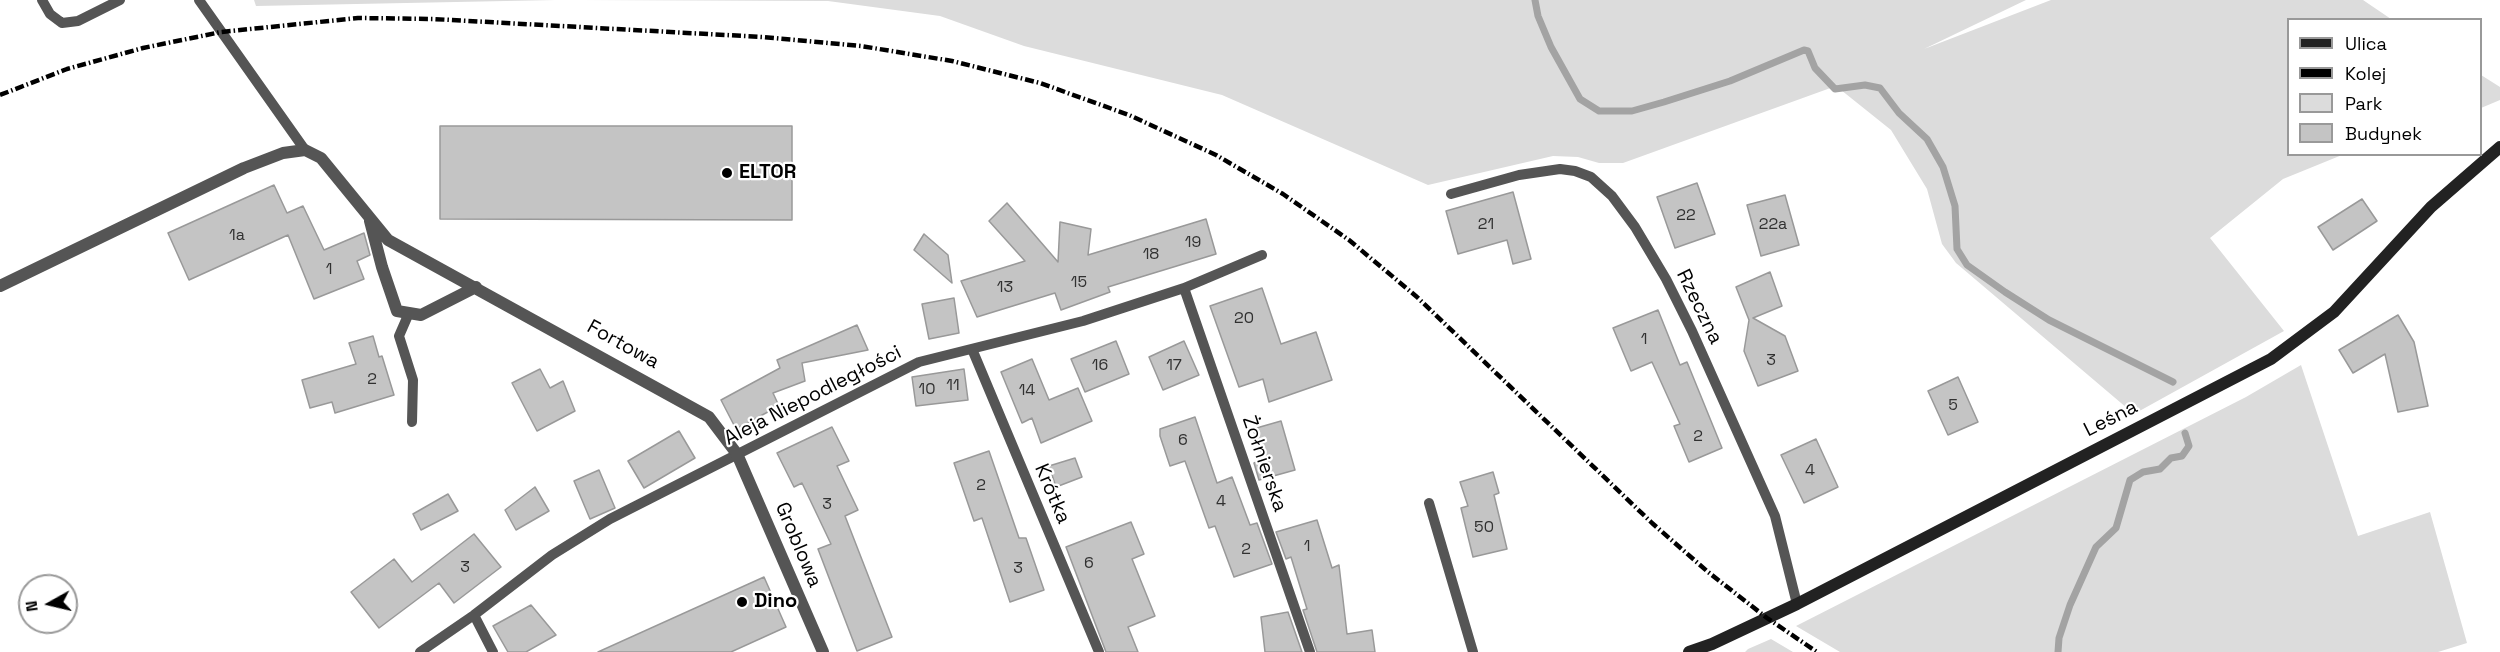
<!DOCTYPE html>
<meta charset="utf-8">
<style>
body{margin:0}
#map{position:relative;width:2500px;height:652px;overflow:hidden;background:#fff;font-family:"Space Grotesk",sans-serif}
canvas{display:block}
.legend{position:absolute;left:2287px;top:18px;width:195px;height:138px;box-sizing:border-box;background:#fff;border:2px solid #999;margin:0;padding:8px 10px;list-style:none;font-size:18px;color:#000}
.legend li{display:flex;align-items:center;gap:12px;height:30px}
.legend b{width:30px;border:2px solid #999}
.north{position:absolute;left:18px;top:574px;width:60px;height:60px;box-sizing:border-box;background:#fff;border:2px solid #999;border-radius:50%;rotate:262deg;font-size:16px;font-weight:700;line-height:24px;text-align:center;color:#000}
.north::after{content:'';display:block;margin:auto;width:21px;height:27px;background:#000;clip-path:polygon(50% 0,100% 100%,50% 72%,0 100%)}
</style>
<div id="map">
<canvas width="2500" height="652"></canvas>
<ul class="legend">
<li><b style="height:8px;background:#222"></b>Ulica</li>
<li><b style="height:8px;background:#000"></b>Kolej</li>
<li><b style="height:16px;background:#dcdcdc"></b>Park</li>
<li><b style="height:16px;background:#c4c4c4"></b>Budynek</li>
</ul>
<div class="north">N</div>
</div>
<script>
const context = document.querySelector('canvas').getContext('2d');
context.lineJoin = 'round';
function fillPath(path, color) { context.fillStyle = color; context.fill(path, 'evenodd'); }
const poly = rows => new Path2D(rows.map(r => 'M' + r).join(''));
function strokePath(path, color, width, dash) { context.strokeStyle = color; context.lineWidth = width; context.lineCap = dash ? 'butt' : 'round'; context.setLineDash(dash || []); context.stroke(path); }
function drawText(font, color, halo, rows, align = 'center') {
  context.font = font + ' "Space Grotesk",sans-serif'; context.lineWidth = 4.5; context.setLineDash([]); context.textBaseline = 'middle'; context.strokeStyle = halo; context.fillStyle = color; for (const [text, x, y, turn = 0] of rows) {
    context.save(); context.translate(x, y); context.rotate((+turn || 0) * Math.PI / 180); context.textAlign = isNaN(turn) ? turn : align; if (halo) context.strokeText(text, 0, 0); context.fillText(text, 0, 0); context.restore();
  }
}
const green = poly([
 [254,0,556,0,256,6],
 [581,0,2026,0,1924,49,2051,0,2363,0,2391,19,2288,20,2288,154,2342,155,2283,179,2210,238,2284,331,2134,414,1956,263,1942,244,1927,189,1891,130,1836,86,1623,163,1599,163,1578,157,1553,156,1428,185,1222,95,1024,46,940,16,828,1],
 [2481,75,2500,87,2500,100,2481,108],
 [2301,365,2358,536,2430,512,2467,643,2438,652,1840,652,1796,626,2246,397],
 [1771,639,1793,652,1745,652,1748,649]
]);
const stream = poly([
 [1535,0,1538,16,1551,47,1580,99,1599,111,1632,111,1664,102,1730,81,1804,50,1808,51,1815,68,1835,89,1865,85,1880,88,1899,113,1927,139,1943,167,1955,206,1957,249,1967,265,2005,292,2049,320,2173,382],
 [2058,652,2059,638,2070,605,2096,547,2116,528,2130,480,2143,472,2160,469,2171,458,2182,456,2189,446,2185,433]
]);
const building = poly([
 [440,126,792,126,792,220,440,219,440,126],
 [1697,183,1715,234,1675,248,1657,197,1697,183],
 [274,185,287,213,303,206,324,250,364,233,370,255,357,261,364,279,314,299,288,235,189,280,168,233,274,185],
 [1513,192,1531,259,1513,264,1507,240,1458,254,1446,211,1513,192],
 [1785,195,1799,245,1761,256,1747,205,1785,195],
 [2362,199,2377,221,2333,250,2318,227,2362,199],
 [1007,203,1058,262,1060,222,1091,229,1088,255,1206,219,1216,254,1108,287,1110,292,1061,310,1055,293,977,317,961,281,1025,261,989,221,1007,203],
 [924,234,948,255,952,283,914,250,924,234],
 [1770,272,1782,306,1753,318,1785,336,1798,371,1758,386,1744,351,1749,320,1736,287,1770,272],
 [1262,288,1281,344,1316,332,1332,380,1269,402,1263,379,1239,387,1210,306,1262,288],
 [954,298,959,333,929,339,922,304,954,298],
 [1658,310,1680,365,1687,362,1722,448,1689,462,1674,426,1680,424,1652,362,1631,371,1613,328,1658,310],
 [2398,315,2414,342,2428,406,2398,412,2385,354,2353,373,2339,350,2398,315],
 [857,325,868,350,802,363,805,381,773,393,779,406,736,429,721,400,780,368,777,360,857,325],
 [373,336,379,357,382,356,394,395,335,413,332,402,310,408,302,380,356,364,349,343,373,336],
 [1116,341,1129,374,1085,392,1071,359,1116,341],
 [1184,341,1199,375,1163,390,1149,357,1184,341],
 [1032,359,1049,400,1078,388,1092,421,1041,443,1032,418,1022,423,1001,372,1032,359],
 [540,369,550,388,563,381,575,411,537,431,512,383,540,369],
 [964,369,968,400,916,406,912,377,964,369],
 [1958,377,1978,422,1948,435,1928,391,1958,377],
 [1195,417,1217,483,1232,477,1250,525,1257,523,1272,564,1234,577,1215,526,1209,528,1185,461,1170,466,1160,436,1160,429,1195,417],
 [1281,421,1295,470,1259,480,1254,463,1264,459,1253,429,1281,421],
 [832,427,849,461,837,466,858,510,845,516,892,637,857,651,818,549,831,544,802,483,794,487,777,453,832,427],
 [679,431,695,458,644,488,628,461,679,431],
 [1816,439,1838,487,1804,503,1781,455,1816,439],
 [989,451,1019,538,1026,538,1044,590,1010,602,982,518,974,521,954,463,989,451],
 [1075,458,1082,477,1056,487,1049,466,1075,458],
 [599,470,615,508,590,519,574,481,599,470],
 [1493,472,1499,493,1494,495,1507,549,1473,557,1461,508,1468,506,1460,482,1493,472],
 [535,487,549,511,516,530,505,510,535,487],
 [448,494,458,511,421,530,413,514,448,494],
 [1317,520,1332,568,1339,565,1347,634,1372,630,1375,652,1317,652,1303,610,1307,609,1291,557,1286,559,1276,532,1317,520],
 [1131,522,1144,554,1132,559,1155,616,1128,627,1138,652,1106,652,1066,547,1131,522],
 [474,534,501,567,454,603,439,583,379,628,351,592,394,559,412,582,474,534],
 [764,577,786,627,731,652,598,652,764,577],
 [531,605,556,635,526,652,508,652,493,626,531,605],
 [1288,612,1302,652,1265,652,1261,617,1288,612]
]);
const service = poly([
 [42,0,50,14,62,23,78,21,120,0],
 [199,0,305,150],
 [1451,194,1519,175,1560,169,1575,171,1591,177,1612,196,1635,227,1666,279,1692,331,1775,516,1797,604],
 [1184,288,1310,652],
 [409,313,399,336,413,380,412,422],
 [972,349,1099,652],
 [1429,503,1473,652],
 [474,615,493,652],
 [420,652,474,615,552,555,610,519,919,362,1083,321,1184,288,1262,255]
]);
const minor = poly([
 [370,221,382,267,397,311,421,315,476,287],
 [0,286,244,168,283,153,305,150,321,158,388,240,709,417,737,454,823,652]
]);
const secondary = poly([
 [1689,652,1712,644,1797,604,2271,359,2334,312,2431,207,2500,147]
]);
const rail = poly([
 [0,95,67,69,143,48,221,32,358,18,433,19,762,37,861,46,952,61,1040,83,1129,115,1216,155,1283,194,1349,240,1417,297,1652,523,1708,572,1767,618,1817,652]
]);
const markers = [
 [727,173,6,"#000"],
 [742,602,6,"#000"]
];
const numberNames = [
 ["22",1686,216],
 ["21",1486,225],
 ["22a",1773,225],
 ["1a",237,236],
 ["19",1193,243],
 ["18",1151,255],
 ["1",329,270],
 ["15",1079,283],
 ["13",1005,288],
 ["20",1244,319],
 ["1",1644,340],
 ["3",1771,361],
 ["16",1100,366],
 ["17",1174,366],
 ["2",372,380],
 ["11",953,386],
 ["10",927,390],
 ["14",1027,391],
 ["5",1953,406],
 ["2",1698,437],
 ["6",1183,441],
 ["4",1810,471],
 ["2",981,486],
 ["4",1221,502],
 ["3",827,505],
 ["50",1484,528],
 ["1",1307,547],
 ["2",1246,550],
 ["6",1089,564],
 ["3",465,568],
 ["3",1018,569]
];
const poiNames = [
 ["ELTOR",739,173],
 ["Dino",754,602]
];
const streetNames = [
 ["Rzeczna",1699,307,64],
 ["Fortowa",623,345,29],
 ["Aleja Niepodległości",813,396,-27],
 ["Leśna",2111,419,-27],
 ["Żołnierska",1264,464,71],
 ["Krótka",1052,494,67],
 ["Groblowa",798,545,67]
];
fillPath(green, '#dcdcdc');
strokePath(stream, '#a3a3a3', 7);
fillPath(building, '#c4c4c4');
strokePath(building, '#999', 1.5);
strokePath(service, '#555', 10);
strokePath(minor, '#555', 12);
strokePath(secondary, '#222', 12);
strokePath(rail, '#000', 4.5, [9, 3, 1.5, 3]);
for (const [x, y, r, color] of markers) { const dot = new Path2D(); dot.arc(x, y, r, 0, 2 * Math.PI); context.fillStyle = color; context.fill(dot); strokePath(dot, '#fff', 2); }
drawText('16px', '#313131', null, numberNames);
drawText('bold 20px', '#000', '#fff', poiNames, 'left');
drawText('20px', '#000', '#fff', streetNames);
</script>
